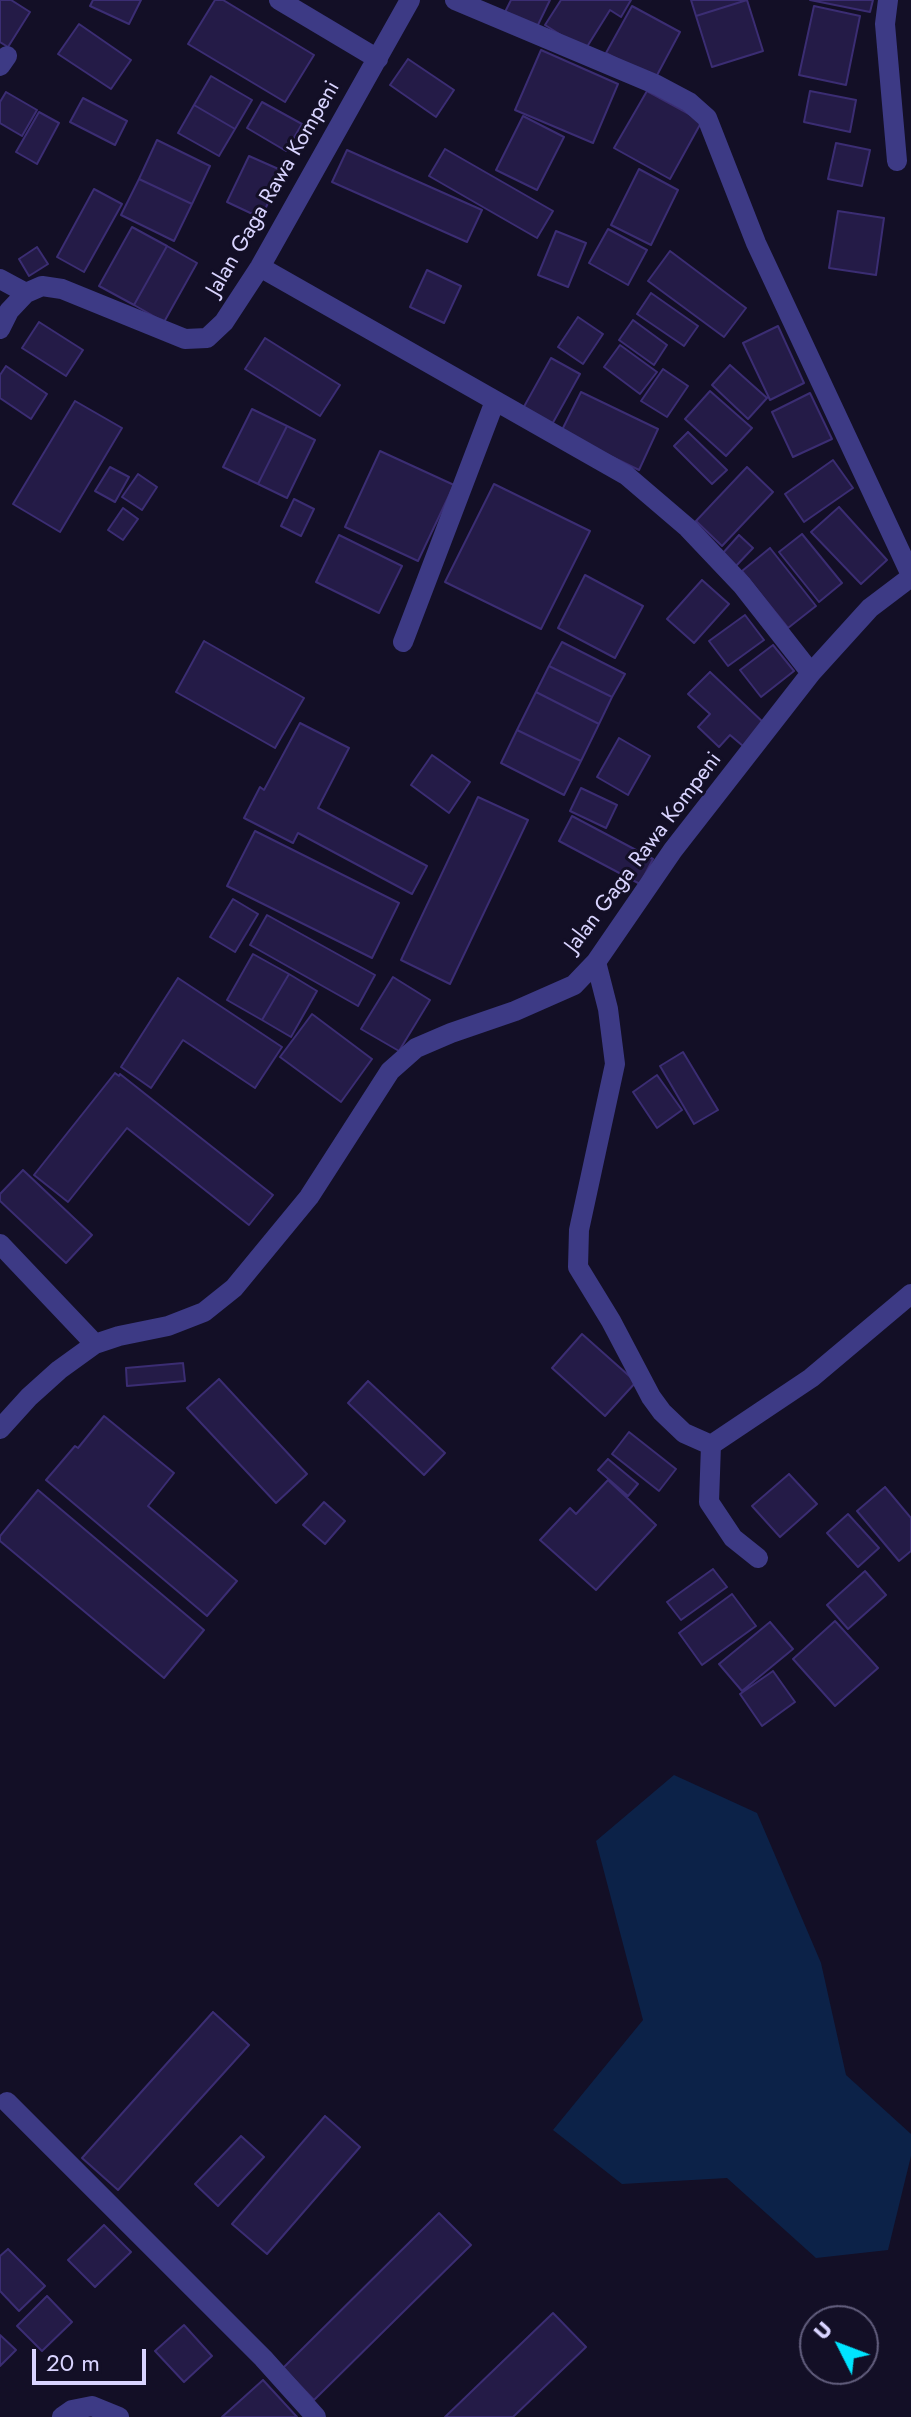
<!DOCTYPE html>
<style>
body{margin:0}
#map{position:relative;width:911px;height:2417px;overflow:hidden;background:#130f26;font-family:Jost,sans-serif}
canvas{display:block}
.north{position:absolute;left:799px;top:2305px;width:80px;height:80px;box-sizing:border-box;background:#130f26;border:2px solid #625e7d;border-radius:50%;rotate:312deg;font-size:22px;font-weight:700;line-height:32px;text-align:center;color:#d9d4ff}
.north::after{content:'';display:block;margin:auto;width:28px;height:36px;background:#00e5ff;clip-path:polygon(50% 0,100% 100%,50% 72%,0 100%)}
.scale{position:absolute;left:32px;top:2349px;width:114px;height:36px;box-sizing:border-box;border:4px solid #d9d4ff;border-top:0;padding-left:10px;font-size:24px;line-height:28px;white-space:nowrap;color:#d9d4ff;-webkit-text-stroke:6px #130f26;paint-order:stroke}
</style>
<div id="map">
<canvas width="911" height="2417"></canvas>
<div class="north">U</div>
<div class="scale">20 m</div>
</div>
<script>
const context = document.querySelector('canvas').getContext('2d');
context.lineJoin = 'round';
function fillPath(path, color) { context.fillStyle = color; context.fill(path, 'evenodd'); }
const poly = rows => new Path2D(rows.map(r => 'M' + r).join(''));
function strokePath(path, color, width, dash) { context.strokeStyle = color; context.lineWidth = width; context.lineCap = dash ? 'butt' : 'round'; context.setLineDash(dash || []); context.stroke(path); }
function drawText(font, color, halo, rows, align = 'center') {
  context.font = font + ' Jost,sans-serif'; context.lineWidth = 6; context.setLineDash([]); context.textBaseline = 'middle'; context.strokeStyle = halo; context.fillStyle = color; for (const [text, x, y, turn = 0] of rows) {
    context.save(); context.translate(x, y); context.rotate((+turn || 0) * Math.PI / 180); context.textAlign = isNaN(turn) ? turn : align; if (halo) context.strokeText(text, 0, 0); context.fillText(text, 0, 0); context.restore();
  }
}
const water = poly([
 [674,1775,757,1813,821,1963,846,2075,911,2134,911,2156,888,2250,816,2258,727,2178,622,2184,553,2130,643,2020,596,1841]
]);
const building = poly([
 [0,0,11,0,30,12,8,47,0,42,0,0],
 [93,0,141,0,129,24,90,6,93,0],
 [215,0,223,0,314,55,285,102,188,44,215,0],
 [511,0,550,0,535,31,503,16,511,0],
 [561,0,631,0,621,17,610,10,585,50,545,25,561,0],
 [691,0,747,0,696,16,691,0],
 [747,0,763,51,712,67,696,16,747,0],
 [810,0,873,0,870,12,810,0],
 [632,6,680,32,655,79,606,53,632,6],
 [814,6,860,16,846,85,799,75,814,6],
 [79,24,131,60,111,89,58,54,79,24],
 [541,50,618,84,593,143,515,110,541,50],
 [408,59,454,90,436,117,390,85,408,59],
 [211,76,252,100,235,129,194,105,211,76],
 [647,91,702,121,670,179,614,148,647,91],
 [810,91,856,100,850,132,804,122,810,91],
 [6,92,37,110,22,136,0,123,0,102,6,92],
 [83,98,127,121,115,145,70,122,83,98],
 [262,102,302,124,286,151,247,128,262,102],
 [194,105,235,129,219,156,178,133,194,105],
 [39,112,59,123,37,164,16,152,39,112],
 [523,116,564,137,537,190,496,170,523,116],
 [157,140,210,166,192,204,139,179,157,140],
 [836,143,870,150,862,186,828,179,836,143],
 [445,149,553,211,537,238,429,176,445,149],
 [347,150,482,210,467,242,332,182,347,150],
 [249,156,283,171,261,218,227,202,249,156],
 [639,169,678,190,651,245,611,225,639,169],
 [139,179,192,204,174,241,121,215,139,179],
 [94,189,122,204,84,272,57,257,94,189],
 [838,211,884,218,876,275,829,268,838,211],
 [132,227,167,246,134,305,99,286,132,227],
 [608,229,647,250,628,285,589,263,608,229],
 [556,231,586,243,568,287,538,275,556,231],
 [167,246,197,263,164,322,134,305,167,246],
 [37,247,48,264,29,276,19,259,37,247],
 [670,251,746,308,724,337,648,281,670,251],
 [427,270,461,286,444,323,410,307,427,270],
 [651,293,698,326,684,346,637,314,651,293],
 [578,317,603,334,583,364,558,347,578,317],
 [633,320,667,345,654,365,619,340,633,320],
 [39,322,83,350,66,376,22,348,39,322],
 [778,326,804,383,770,400,743,343,778,326],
 [265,338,340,385,320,416,245,369,265,338],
 [620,345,657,372,640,394,604,367,620,345],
 [551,358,580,374,550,428,521,412,551,358],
 [730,365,767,398,748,419,712,385,730,365],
 [6,366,47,394,31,419,0,398,0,375,6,366],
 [663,369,688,386,667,417,641,401,663,369],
 [710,391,752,428,726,456,685,419,710,391],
 [581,392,658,429,639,470,561,432,581,392],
 [810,393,832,439,793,457,772,412,810,393],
 [75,401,122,428,60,532,13,504,75,401],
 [252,409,287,426,258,484,223,467,252,409],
 [287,426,315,440,287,498,258,484,287,426],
 [688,432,727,470,712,484,674,446,688,432],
 [380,451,454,485,418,561,345,527,380,451],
 [833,460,853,488,804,522,785,494,833,460],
 [110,467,129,477,115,502,95,491,110,467],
 [747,467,773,492,722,546,696,521,747,467],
 [138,474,157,487,142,510,122,497,138,474],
 [494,484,590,531,541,629,445,582,494,484],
 [294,499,314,509,301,536,281,526,294,499],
 [839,507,887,560,861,584,811,532,839,507],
 [123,508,138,519,123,540,108,530,123,508],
 [802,534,842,583,819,602,779,552,802,534],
 [339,535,402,566,379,613,316,582,339,535],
 [739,535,753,548,735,567,722,554,739,535],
 [770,548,816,606,788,628,742,571,770,548],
 [585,575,643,606,615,658,558,628,585,575],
 [702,580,729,604,694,643,667,619,702,580],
 [745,615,764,640,728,666,709,641,745,615],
 [204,641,304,698,275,748,176,692,204,641],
 [562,642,625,674,612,697,549,666,562,642],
 [773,645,794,671,761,697,740,670,773,645],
 [549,666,612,697,599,724,536,692,549,666],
 [710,672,765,724,743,746,730,735,719,747,698,727,710,714,688,694,710,672],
 [536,692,599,724,581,761,517,730,536,692],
 [300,723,349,748,318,808,427,866,412,894,298,833,293,843,244,818,260,787,264,790,300,723],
 [517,730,581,761,564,795,501,763,517,730],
 [619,738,650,756,628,795,597,777,619,738],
 [432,755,470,782,449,813,411,785,432,755],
 [581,788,617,805,606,828,570,811,581,788],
 [478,797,528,820,450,984,401,960,478,797],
 [572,816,653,859,640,884,559,841,572,816],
 [255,831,399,903,372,958,227,886,255,831],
 [233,899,258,914,235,952,210,937,233,899],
 [267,915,375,975,358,1006,250,945,267,915],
 [253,954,289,974,262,1020,227,1000,253,954],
 [289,974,317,991,291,1037,262,1020,289,974],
 [393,977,430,1000,399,1051,361,1029,393,977],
 [178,978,282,1047,255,1088,183,1040,151,1088,121,1067,178,978],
 [312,1014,372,1059,341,1102,280,1057,312,1014],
 [683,1052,718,1110,694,1124,660,1066,683,1052],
 [115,1073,119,1076,120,1074,273,1195,249,1225,127,1128,68,1202,34,1175,115,1073],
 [657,1075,682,1110,657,1128,633,1092,657,1075],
 [23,1170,92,1235,66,1263,0,1201,0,1194,23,1170],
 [582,1334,636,1382,605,1416,552,1368,582,1334],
 [183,1363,185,1381,127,1386,126,1368,183,1363],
 [219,1379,307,1474,276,1503,187,1408,219,1379],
 [368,1381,445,1453,424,1475,348,1403,368,1381],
 [104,1416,174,1473,148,1506,237,1581,207,1616,46,1480,75,1446,78,1448,104,1416],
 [629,1432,676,1469,659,1491,612,1454,629,1432],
 [608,1459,638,1484,628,1496,598,1470,608,1459],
 [789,1474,817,1504,780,1537,752,1506,789,1474],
 [608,1480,656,1525,596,1590,540,1540,570,1508,576,1514,608,1480],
 [885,1487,911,1518,911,1551,899,1561,857,1511,885,1487],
 [38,1490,204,1630,164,1678,0,1541,0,1536,38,1490],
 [324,1502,345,1521,325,1544,303,1525,324,1502],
 [848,1514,879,1548,858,1567,827,1533,848,1514],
 [713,1569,727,1587,681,1620,667,1602,713,1569],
 [865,1571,886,1595,848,1629,827,1605,865,1571],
 [732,1594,756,1626,702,1665,679,1633,732,1594],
 [835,1621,878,1668,835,1706,793,1659,835,1621],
 [770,1622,793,1649,742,1691,719,1664,770,1622],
 [773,1671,795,1702,762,1726,740,1694,773,1671],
 [213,2012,249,2045,118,2190,82,2158,213,2012],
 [325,2116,360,2147,267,2254,232,2224,325,2116],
 [241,2136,264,2157,218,2206,195,2184,241,2136],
 [439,2213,471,2245,314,2400,283,2368,439,2213],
 [104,2225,131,2252,95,2287,68,2260,104,2225],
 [8,2249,45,2286,19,2311,0,2291,0,2256,8,2249],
 [47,2296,72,2322,42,2351,17,2326,47,2296],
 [553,2313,586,2347,513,2417,445,2417,553,2313],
 [184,2325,212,2356,184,2382,155,2351,184,2325],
 [0,2335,16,2350,0,2366,0,2335],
 [263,2380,297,2417,222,2417,263,2380]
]);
const street = poly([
 [279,0,378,59],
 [455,0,657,85,689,102,707,118,756,243,911,575],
 [888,0,885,24,897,161],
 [0,66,7,56],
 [260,267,626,475,688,528,742,585,811,673],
 [0,279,26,293],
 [0,329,9,311,26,293,42,286,62,289,185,339,207,338,224,322,260,267,410,0],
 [403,642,495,401],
 [596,962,608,1009,615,1064,579,1230,578,1267,611,1321,651,1397,662,1412,684,1433,711,1445,811,1378,911,1294],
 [0,1244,95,1344],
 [0,1429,29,1397,59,1370,95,1344,119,1336,168,1326,204,1312,234,1288,309,1197,390,1071,416,1048,451,1033,515,1011,574,985,596,962,673,850,811,673,870,608,911,577],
 [711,1445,709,1502,733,1538,758,1558],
 [7,2102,263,2358,316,2417],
 [62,2417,72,2410,92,2406,119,2417]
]);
const streetNames = [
 ["Jalan Gaga Rawa Kompeni",274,189,-60],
 ["Jalan Gaga Rawa Kompeni",644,853,-53]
];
fillPath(water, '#0c2248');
fillPath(building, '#241b47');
strokePath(building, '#3b2d73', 2);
strokePath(street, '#3d3a85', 20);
drawText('22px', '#d9d4ff', '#130f26', streetNames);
</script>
